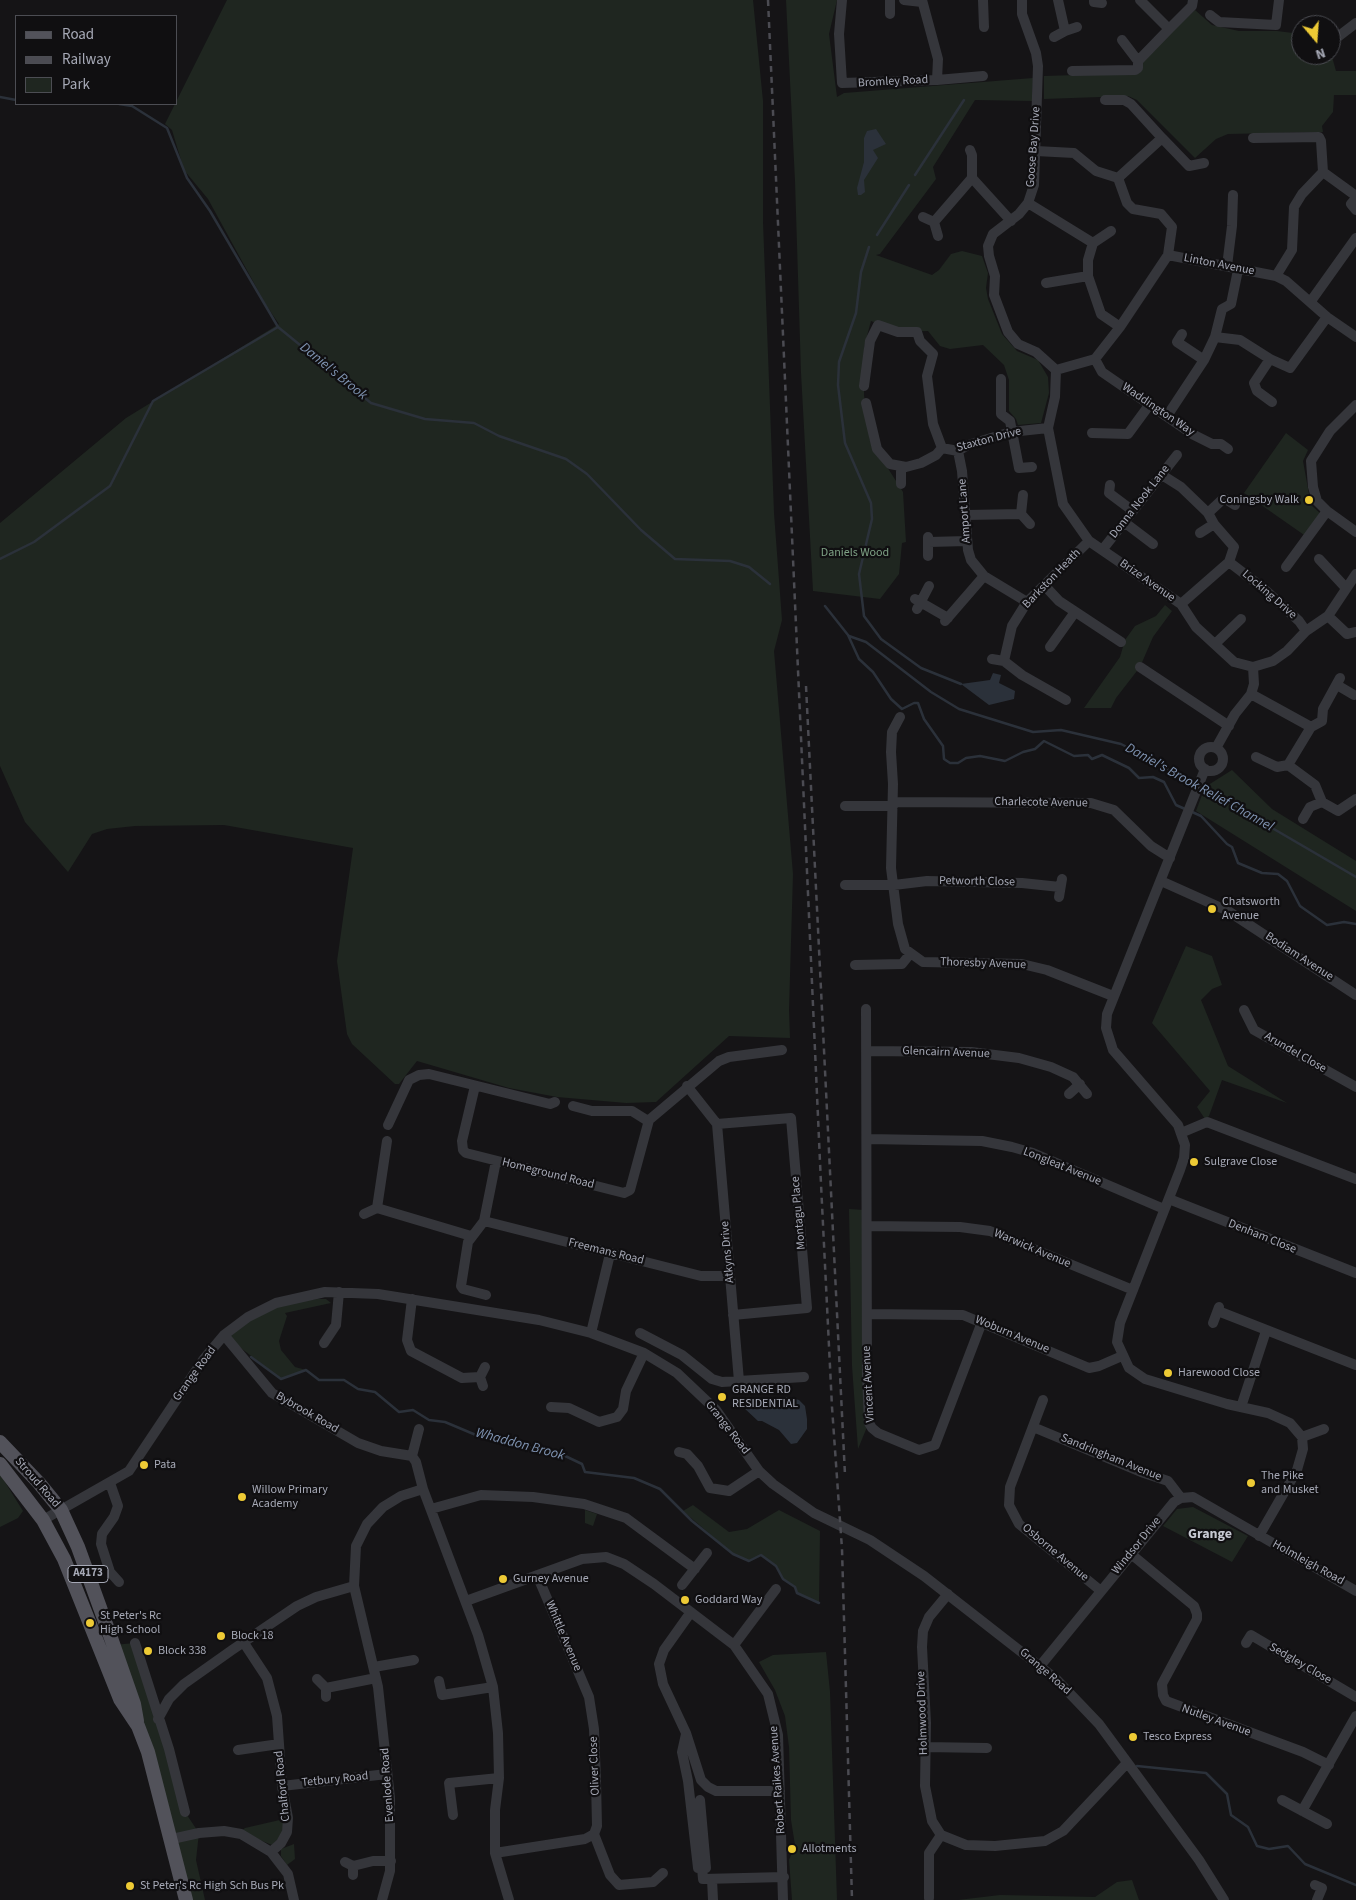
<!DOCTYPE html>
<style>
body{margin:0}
#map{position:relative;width:1356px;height:1900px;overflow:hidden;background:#151416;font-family:"Source Sans 3",sans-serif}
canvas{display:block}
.legend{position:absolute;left:15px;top:15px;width:162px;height:90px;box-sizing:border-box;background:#100f11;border:1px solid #4c4d53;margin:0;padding:6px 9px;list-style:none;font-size:15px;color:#a6a9b6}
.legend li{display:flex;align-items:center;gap:10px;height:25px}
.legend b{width:25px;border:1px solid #4c4d53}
.north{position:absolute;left:1291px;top:15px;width:50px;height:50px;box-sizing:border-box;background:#100f11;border:1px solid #4c4d53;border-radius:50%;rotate:162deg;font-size:14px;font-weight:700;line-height:20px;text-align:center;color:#a6a9b6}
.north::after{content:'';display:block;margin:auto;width:18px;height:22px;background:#edca35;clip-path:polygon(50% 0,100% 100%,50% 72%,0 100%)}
</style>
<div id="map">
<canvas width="1356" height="1900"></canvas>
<ul class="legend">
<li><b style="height:6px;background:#52525a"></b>Road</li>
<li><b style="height:6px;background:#4b4b52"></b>Railway</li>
<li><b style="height:14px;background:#1f2620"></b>Park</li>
</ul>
<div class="north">N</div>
</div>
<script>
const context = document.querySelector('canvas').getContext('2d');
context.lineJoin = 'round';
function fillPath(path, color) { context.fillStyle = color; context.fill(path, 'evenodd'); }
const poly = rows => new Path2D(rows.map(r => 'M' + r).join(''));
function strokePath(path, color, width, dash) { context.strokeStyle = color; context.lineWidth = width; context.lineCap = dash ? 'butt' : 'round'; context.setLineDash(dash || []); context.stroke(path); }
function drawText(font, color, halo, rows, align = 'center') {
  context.font = font + ' "Source Sans 3",sans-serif'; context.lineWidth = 4.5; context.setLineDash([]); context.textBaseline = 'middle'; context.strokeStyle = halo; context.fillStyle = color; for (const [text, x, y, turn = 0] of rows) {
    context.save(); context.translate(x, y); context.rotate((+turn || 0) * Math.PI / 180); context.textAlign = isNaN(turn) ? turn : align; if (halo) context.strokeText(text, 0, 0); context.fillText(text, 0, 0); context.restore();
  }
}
const green = poly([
 [227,0,753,0,763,101,763,222,774,513,782,620,774,651,793,874,789,1010,790,1038,729,1036,656,1102,626,1103,557,1097,509,1088,417,1061,399,1084,395,1084,352,1044,347,1034,337,961,353,848,224,825,135,826,107,829,92,834,68,872,25,822,0,766,0,523,126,418,279,324,266,305,208,199,184,170,172,130,165,124],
 [786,0,837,0,829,34,837,97,844,93,1033,78,1032,101,975,100,933,167,936,179,880,254,876,255,932,275,939,270,951,254,962,251,982,256,988,273,986,288,988,299,1002,334,1017,351,1038,360,1048,377,1049,393,1041,423,1018,425,1016,419,1009,411,1009,380,1004,365,983,345,950,349,940,346,928,331,898,332,871,321,864,347,864,395,870,440,903,492,906,542,902,543,899,574,880,599,813,591,801,373,795,181],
 [1195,10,1212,25,1239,31,1277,31,1301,34,1301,55,1331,55,1331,53,1336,71,1356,71,1356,95,1334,95,1333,112,1322,126,1323,132,1228,134,1216,139,1195,158,1137,100,1128,96,1044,99,1044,76,1140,73,1141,61],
 [1286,433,1308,450,1303,461,1311,505,1322,515,1307,537,1244,493],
 [1165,605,1172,611,1153,637,1140,667,1116,698,1111,708,1084,708,1120,657,1125,640,1135,626,1156,616],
 [1232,770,1272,809,1356,861,1356,911,1196,811,1205,787],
 [1186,946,1212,956,1222,985,1212,989,1201,1000,1228,1066,1287,1103,1222,1080,1209,1116,1205,1119,1197,1107,1210,1091,1152,1023],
 [849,1209,864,1210,867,1427,858,1449,852,1366],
 [318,1299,326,1299,331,1303,285,1313,287,1316,279,1341,281,1350,295,1367,306,1370,281,1379,224,1335,276,1303],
 [0,1474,23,1511,18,1518,0,1527],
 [693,1505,729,1532,747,1529,779,1510,820,1531,819,1603,797,1593,795,1587,783,1579,776,1566,762,1555,749,1561,733,1554,683,1511],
 [1193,1507,1248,1536,1232,1562,1163,1526,1177,1509],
 [585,1510,597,1514,593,1526,585,1523],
 [135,1643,185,1812,199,1833,196,1860,205,1900,186,1900,113,1645],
 [826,1652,830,1692,837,1900,792,1900,789,1860,795,1845,791,1820,789,1747,785,1716,775,1690,759,1662,773,1655],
 [284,1819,282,1836,272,1845,240,1832,245,1828],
 [294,1844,295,1859,287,1865,281,1856,281,1849],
 [1132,1880,1139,1900,958,1900,1000,1895,1095,1897,1117,1882]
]);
const water = poly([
 [876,129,886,144,873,150,878,158,864,180,865,192,861,195,858,195,857,188,864,162,864,138,867,131],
 [993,673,1001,675,999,683,1015,691,1014,699,989,705,961,684,990,680],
 [788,1397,799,1400,805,1406,807,1419,807,1429,797,1443,791,1444,779,1430,762,1421,758,1421,743,1407,750,1399]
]);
const stream = poly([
 [0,97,16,100],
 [119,104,132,106,167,128,187,178,210,211,278,327,371,403,425,419,474,423,499,436,566,459,587,474,641,530,675,559,730,561,749,567,770,584],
 [915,175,964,100],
 [877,235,909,185],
 [869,247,861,272,856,313,839,362,838,385,845,443,871,503,872,519,859,574,864,616,881,639,921,668,961,684],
 [0,559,34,542,110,486,153,401,278,327],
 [825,606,848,635,859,659,873,672,891,699,902,709,914,703,918,703,924,719,943,746,944,759,950,763,958,763,966,758,980,756,1005,761,1023,752,1035,749,1044,741,1074,756,1088,755,1092,759,1102,755,1129,768,1139,778,1153,777,1164,782,1176,805,1185,809],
 [849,636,866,642,931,692,959,709,1033,732,1061,730,1121,744,1161,764,1183,781,1196,787],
 [1201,789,1219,797,1356,877],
 [1190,811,1201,816,1227,844,1232,847,1238,863,1262,873,1278,874,1287,881,1300,906,1327,925,1344,922,1356,924],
 [251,1357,281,1379,306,1370,319,1380,344,1380,358,1389,375,1392,399,1412,413,1410,429,1420,445,1422,483,1438,498,1439,510,1444,525,1445,539,1451,561,1454,582,1464,585,1472,634,1478,660,1489,692,1521,733,1554,749,1561,761,1555,776,1566,783,1579,795,1587,797,1593,819,1603],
 [1137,1766,1206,1773,1227,1794,1231,1815,1248,1827,1257,1846,1269,1849,1288,1846,1305,1864,1356,1885]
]);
const minor = poly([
 [842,0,839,34,842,83,937,80],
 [904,0,922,2],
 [922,0,938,59,937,80,983,76],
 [983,0,984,27],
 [1022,0,1022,14,1036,53,1038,66,1034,185,1028,203,1019,214,993,234,988,246,989,256,995,276,994,295,1008,332,1018,344,1036,352,1056,370],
 [1058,0,1065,31,1077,27],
 [1094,0,1094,2,1102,3],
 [1140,0,1169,29,1192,6,1193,0],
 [890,14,890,0],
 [1210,15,1219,22,1276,25,1279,0],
 [1339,36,1356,23],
 [1054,37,1065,31],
 [1122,40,1138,61,1169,29],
 [1072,71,1135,70,1138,68,1138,61],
 [1105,100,1124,100,1131,104,1162,138],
 [1253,138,1319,137,1321,141,1323,172,1356,196],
 [970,150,972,155,972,178,1011,221],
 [1036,151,1074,153,1096,171,1118,178],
 [1118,178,1162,138,1189,166,1204,163],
 [1356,198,1351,204,1356,210],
 [1028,203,1093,243,1111,231],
 [923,217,934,222],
 [938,236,934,222,972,178],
 [1093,243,1088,260,1088,276,1101,314,1120,327],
 [1168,255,1276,276,1286,281,1327,317,1356,337],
 [1227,266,1232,226,1233,195],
 [1276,276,1292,250,1294,207,1302,194,1323,172],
 [1046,283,1088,276],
 [1311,301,1356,238],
 [1182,334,1177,342,1204,360],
 [1215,337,1222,309,1231,304,1238,270],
 [1095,359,1102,372,1192,434,1212,444,1221,444,1228,449],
 [1270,359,1254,383,1257,391,1272,402],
 [1056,370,1055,397,1048,428,1063,504,1089,541,1181,604,1196,627,1234,662,1253,667,1273,661,1287,651,1306,631,1328,616,1356,574],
 [1056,370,1095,359,1120,327,1168,255,1172,227,1161,214,1133,209,1127,203,1118,178],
 [1001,379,1001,414,1010,421,1019,468,1032,467],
 [864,386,870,341,878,325,898,332,917,332,920,341,933,354,927,376,933,424,942,448,958,451,968,445,1011,432,1048,428],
 [866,403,877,449,890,464,906,467,921,463,936,455,942,448],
 [1356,405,1330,431,1311,461,1313,487,1317,501,1327,511,1356,532],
 [1167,416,1204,360,1215,337,1240,340,1270,359,1290,368,1327,317],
 [1092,433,1128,434,1150,404],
 [958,451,962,471,968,550,971,560,984,576,1027,602],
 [901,466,901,484],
 [1162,475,1181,487,1208,513,1214,524],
 [1110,485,1109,493,1133,511],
 [1023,495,1021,514,1030,524],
 [1208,513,1224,498,1235,505],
 [966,515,1021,514],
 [1124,522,1153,544],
 [1200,533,1214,524,1234,547,1229,562],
 [928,537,928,556],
 [929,542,967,541],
 [1103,549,1177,455],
 [1319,559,1346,588],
 [1229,562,1263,588,1299,621,1306,631],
 [1286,567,1327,511],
 [1044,585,1059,601,1121,642],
 [915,599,948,618],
 [1181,604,1229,562],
 [917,609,929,586],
 [1328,616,1347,634,1356,632],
 [945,621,984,576],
 [1215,644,1241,619],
 [1050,647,1075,612],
 [992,659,1004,661],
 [1140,667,1229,726],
 [1337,685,1354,695],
 [1251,694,1311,727,1288,765,1315,785,1322,802,1338,811,1356,799],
 [1066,700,1022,675,1004,661,1012,626,1027,602,1089,541],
 [900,717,892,732,891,752,893,784,891,868,898,924,905,949,923,962,1022,964,1047,970,1113,996],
 [1311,727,1322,721,1323,709,1340,678],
 '1199 759a12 12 0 1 1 24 0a12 12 0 1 1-24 0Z',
 [1216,748,1235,714,1251,694,1254,684,1253,667],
 [1256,757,1277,767,1288,765],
 [1205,769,1107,1014,1106,1028,1113,1050,1178,1125,1185,1145,1184,1158,1180,1170,1120,1323,1117,1342,1129,1368,1145,1379,1227,1404,1268,1413,1290,1423,1302,1437,1303,1449,1297,1470,1259,1536],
 [893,802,1091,803,1114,810,1151,846,1170,858],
 [845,806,893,806],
 [1303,819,1310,807,1322,802],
 [1161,881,1228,911,1356,995],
 [845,885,894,885,927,881,1022,883,1060,887],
 [1059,897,1062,879],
 [855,965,902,964,910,954],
 [866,1009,867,1374,869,1423,872,1428,878,1433,919,1450,935,1445,982,1322],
 [1244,1010,1254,1030,1356,1087],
 [866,1051,971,1052,1019,1058,1051,1067,1073,1077,1087,1094],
 [475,1086,462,1141,463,1150,466,1153,624,1193,630,1190,649,1120,719,1061,729,1057,782,1050],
 [687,1086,717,1124],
 [1069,1094,1080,1084],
 [573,1106,592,1111,632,1111,648,1121],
 [717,1124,791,1118,807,1308,733,1315],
 [717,1124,739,1381],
 [388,1125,409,1080,419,1075,429,1074,550,1104,555,1102],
 [1181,1133,1207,1122,1356,1179],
 [867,1139,982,1141,1012,1147,1033,1153,1164,1209],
 [1169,1199,1356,1273],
 [377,1208,471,1236],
 [364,1214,377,1208,387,1141],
 [484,1221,701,1276,730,1276],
 [867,1226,960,1227,990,1231,1133,1290],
 [486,1295,463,1289,461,1286,468,1242,484,1221,496,1161],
 [412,1299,407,1340,411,1351,462,1378,480,1377],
 [1218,1311,1356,1365],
 [867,1314,963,1315,1089,1368,1099,1366,1122,1356],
 [1213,1323,1219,1307],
 [591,1333,610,1254],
 [640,1333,682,1355,712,1379,722,1382,804,1377],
 [224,1335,272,1393,358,1443,381,1451,412,1456],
 [324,1343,336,1325,339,1292],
 [483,1386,480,1377,485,1367],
 [1043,1400,1010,1487,1009,1505,1019,1524,1101,1591],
 [551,1407,569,1408,599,1422,617,1417,623,1409,626,1391,644,1353],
 [1241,1407,1266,1331],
 [1033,1427,1141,1472,1168,1481,1181,1498],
 [419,1429,412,1456,416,1462,423,1489,478,1635,493,1687,498,1733,499,1778,495,1810,495,1853,509,1900],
 [1302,1437,1324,1429],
 [679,1452,687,1454,698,1466,710,1488,729,1491,759,1471],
 [110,1483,118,1506,114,1517,102,1534,101,1544,110,1572,119,1582],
 [431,1509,481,1495,533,1497,584,1504,626,1518,695,1569],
 [43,1520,129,1471,203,1360,224,1335,248,1317,276,1303,325,1292,378,1294,539,1320,591,1333,644,1353,677,1373,716,1410,759,1471,773,1484,814,1513,870,1540,924,1576,1056,1679,1099,1724,1199,1860,1224,1900],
 [1131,1554,1194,1606,1197,1614,1197,1619,1162,1684,1163,1695,1166,1701,1303,1752,1329,1765],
 [537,1575,589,1697,594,1729,596,1781,597,1826,594,1834],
 [682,1585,707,1553],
 [948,1594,929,1617,923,1631,922,1647,926,1723,925,1786,932,1821,941,1835,966,1845,995,1846,1045,1841,1063,1831,1127,1763],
 [466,1601,582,1559,606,1557,624,1564,654,1584,734,1645,768,1694,778,1735,783,1900],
 [691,1612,664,1650,659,1664,663,1684,686,1733,701,1780,708,1787,716,1791,780,1791],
 [135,1643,169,1749,185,1812],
 [244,1643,267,1678,277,1716,282,1786,288,1818,287,1832,281,1843,271,1852],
 [1246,1643,1251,1635,1356,1697],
 [734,1645,776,1589],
 [1040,1666,1174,1502,1181,1498,1193,1497,1356,1591],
 [374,1667,414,1660],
 [317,1679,326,1688,326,1697],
 [439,1681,442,1695,493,1687],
 [326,1688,376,1678],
 [158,1719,169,1699,184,1684,232,1650,297,1606,316,1597,354,1586],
 [686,1734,682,1752,688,1781,698,1868,702,1868],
 [925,1747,987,1748],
 [238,1750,279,1744],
 [282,1786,387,1774],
 [700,1800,706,1868,702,1868,703,1879,784,1877],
 [1282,1800,1327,1824],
 [1302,1811,1356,1716],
 [453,1815,449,1783,499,1778],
 [594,1834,610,1875,619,1885,653,1882,663,1873],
 [172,1839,199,1833,224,1831,241,1834,271,1852,288,1874,294,1900],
 [495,1853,585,1839,594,1834],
 [345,1862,353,1866,353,1875],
 [353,1866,373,1861,391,1861],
 [712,1879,713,1900],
 [1315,1885,1322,1888,1317,1900],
 [929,1898,929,1853,941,1835],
 [382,1900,390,1871,390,1798,378,1687,354,1586,356,1546,367,1524,383,1507,401,1496,423,1489]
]);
const major = poly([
 [0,1442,39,1483,61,1510,78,1547,111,1638,134,1704,137,1721],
 [0,1464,43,1520,64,1559,120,1699,138,1726,148,1752,186,1900]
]);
const rail = poly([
 [768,0,821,1184,832,1407,842,1549,852,1900],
 [806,686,845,1475]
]);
const markers = [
 [1309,500,5,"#edca35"],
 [1212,909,5,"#edca35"],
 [1194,1162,5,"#edca35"],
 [1168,1373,5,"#edca35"],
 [722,1397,5,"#edca35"],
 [144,1465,5,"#edca35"],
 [1251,1483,5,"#edca35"],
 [242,1497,5,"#edca35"],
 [503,1579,5,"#edca35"],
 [685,1600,5,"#edca35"],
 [90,1623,5,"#edca35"],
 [221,1636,5,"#edca35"],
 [148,1651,5,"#edca35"],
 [1133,1737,5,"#edca35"],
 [792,1849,5,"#edca35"],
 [130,1886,5,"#edca35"]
];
const shields = [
 [88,1574,40]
];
const shieldNames = [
 ["A4173",88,1574]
];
const streetNames = [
 ["Bromley Road",893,82,-3],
 ["Goose Bay Drive",1034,147,-86],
 ["Linton Avenue",1219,265,11],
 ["Waddington Way",1158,410,34],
 ["Staxton Drive",989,440,-15],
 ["Donna Nook Lane",1140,502,-52],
 ["Amport Lane",965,511,-94],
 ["Barkston Heath",1052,579,-46],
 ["Brize Avenue",1147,581,35],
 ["Locking Drive",1269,595,41],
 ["Charlecote Avenue",1041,803,1],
 ["Petworth Close",977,882,1],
 ["Bodiam Avenue",1299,957,33],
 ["Thoresby Avenue",983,964,2],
 ["Glencairn Avenue",946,1053,2],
 ["Arundel Close",1295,1053,30],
 ["Longleat Avenue",1062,1167,22],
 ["Homeground Road",548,1174,14],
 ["Montagu Place",799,1213,-95],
 ["Denham Close",1262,1237,22],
 ["Warwick Avenue",1032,1249,23],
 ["Freemans Road",606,1252,14],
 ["Atkyns Drive",728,1252,-95],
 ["Woburn Avenue",1012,1335,23],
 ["Grange Road",195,1374,-54],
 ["Vincent Avenue",869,1384,-93],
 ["Bybrook Road",307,1413,30],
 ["Grange Road",727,1428,52],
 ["Sandringham Avenue",1111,1458,22],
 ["Stroud Road",37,1483,49],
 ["Windsor Drive",1137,1546,-51],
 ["Osborne Avenue",1055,1553,40],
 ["Holmleigh Road",1308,1563,29],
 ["Whittle Avenue",563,1636,67],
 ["Sedgley Close",1300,1664,30],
 ["Grange Road",1045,1672,41],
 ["Holmwood Drive",923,1713,-92],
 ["Nutley Avenue",1216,1721,20],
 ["Oliver Close",595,1766,-92],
 ["Tetbury Road",335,1780,-6],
 ["Robert Raikes Avenue",778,1780,-94],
 ["Evenlode Road",388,1785,-94],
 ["Chalford Road",283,1786,-96]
];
const poiNames = [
 ["Coningsby Walk",1299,500,"right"],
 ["Chatsworth",1222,902],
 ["Avenue",1222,916],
 ["Sulgrave Close",1204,1162],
 ["Harewood Close",1178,1373],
 ["GRANGE RD",732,1390],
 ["RESIDENTIAL",732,1404],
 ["Pata",154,1465],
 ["The Pike",1261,1476],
 ["and Musket",1261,1490],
 ["Willow Primary",252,1490],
 ["Academy",252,1504],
 ["Gurney Avenue",513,1579],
 ["Goddard Way",695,1600],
 ["St Peter's Rc",100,1616],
 ["High School",100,1630],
 ["Block 18",231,1636],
 ["Block 338",158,1651],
 ["Tesco Express",1143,1737],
 ["Allotments",802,1849],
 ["St Peter's Rc High Sch Bus Pk",140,1886]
];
const parkNames = [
 ["Daniels Wood",855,553]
];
const waterNames = [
 ["Daniel's Brook",333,372,39],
 ["Daniel's Brook Relief Channel",1199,788,29],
 ["Whaddon Brook",520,1445,15]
];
const neighbourhoodNames = [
 ["Grange",1210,1535]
];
fillPath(green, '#1f2620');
fillPath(water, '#2b313a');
strokePath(stream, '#2b313a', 2.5);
strokePath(minor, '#35363b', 10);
strokePath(major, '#52525a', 14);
strokePath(rail, '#4b4b52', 2.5, [6, 5]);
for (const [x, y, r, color] of markers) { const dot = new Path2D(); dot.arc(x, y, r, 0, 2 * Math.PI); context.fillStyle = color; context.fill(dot); strokePath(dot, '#100f11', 2); }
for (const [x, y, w] of shields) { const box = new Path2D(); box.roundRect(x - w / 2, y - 8.5, w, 17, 4); context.fillStyle = '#100f11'; context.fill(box); strokePath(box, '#a6a9b6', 1); }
drawText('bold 11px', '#a6a9b6', null, shieldNames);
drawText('12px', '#a6a9b6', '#100f11', streetNames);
drawText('12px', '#a6a9b6', '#100f11', poiNames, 'left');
drawText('12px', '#7ea185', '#100f11', parkNames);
drawText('italic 14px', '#7e92b0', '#100f11', waterNames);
drawText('bold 14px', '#c7c9d2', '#100f11', neighbourhoodNames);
</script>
